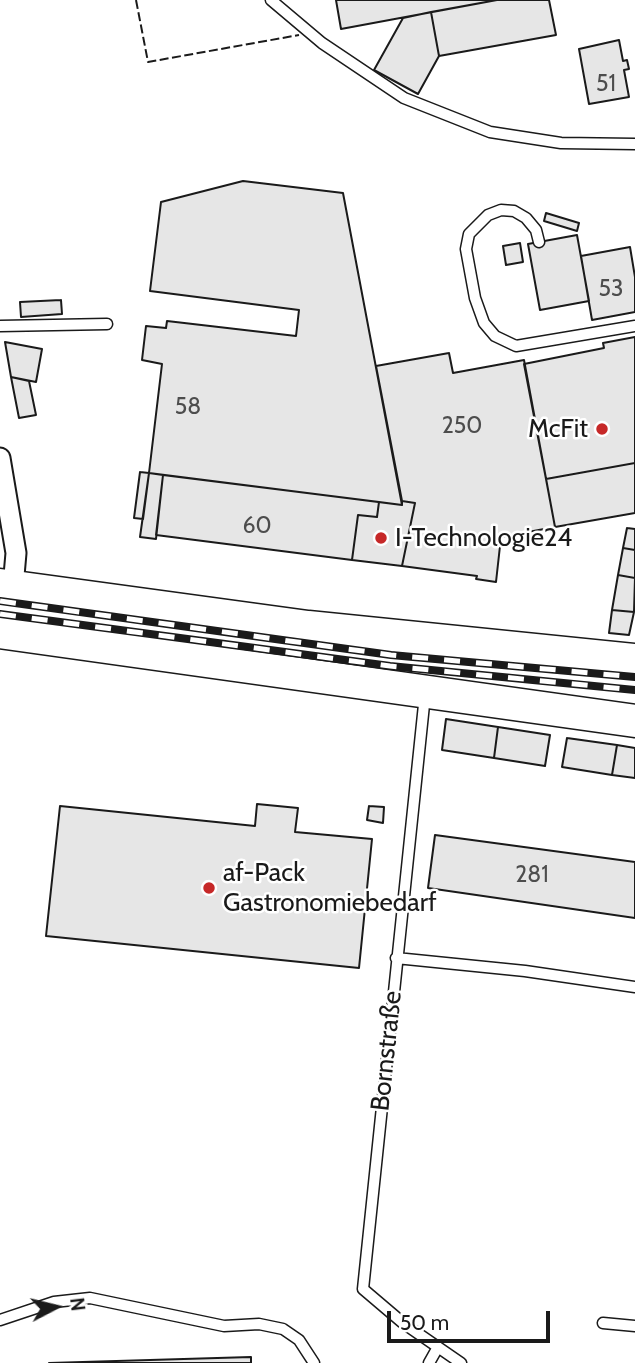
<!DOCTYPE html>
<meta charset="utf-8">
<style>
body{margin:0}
#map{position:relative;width:635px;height:1363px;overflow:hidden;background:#fff;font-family:Cabin,sans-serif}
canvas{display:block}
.north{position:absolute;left:21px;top:1272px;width:70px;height:70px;-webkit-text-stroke:5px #fff;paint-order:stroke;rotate:83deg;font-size:19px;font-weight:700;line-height:28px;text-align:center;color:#1a1a1a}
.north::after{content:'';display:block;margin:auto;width:24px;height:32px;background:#1a1a1a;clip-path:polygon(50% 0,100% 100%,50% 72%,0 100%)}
.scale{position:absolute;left:387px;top:1311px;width:163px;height:32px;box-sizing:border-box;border:4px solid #1a1a1a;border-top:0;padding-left:9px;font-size:21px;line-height:24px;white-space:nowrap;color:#1a1a1a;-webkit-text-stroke:5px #fff;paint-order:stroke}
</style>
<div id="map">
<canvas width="635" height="1363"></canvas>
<div class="north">N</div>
<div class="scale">50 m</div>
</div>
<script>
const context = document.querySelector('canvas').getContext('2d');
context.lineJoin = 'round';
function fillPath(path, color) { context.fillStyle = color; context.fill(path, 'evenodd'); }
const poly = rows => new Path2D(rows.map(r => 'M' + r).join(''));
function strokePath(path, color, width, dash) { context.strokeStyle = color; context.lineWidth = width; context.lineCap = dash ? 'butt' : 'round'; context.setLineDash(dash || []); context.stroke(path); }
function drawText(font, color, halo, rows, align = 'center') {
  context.font = font + ' Cabin,sans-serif'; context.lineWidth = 5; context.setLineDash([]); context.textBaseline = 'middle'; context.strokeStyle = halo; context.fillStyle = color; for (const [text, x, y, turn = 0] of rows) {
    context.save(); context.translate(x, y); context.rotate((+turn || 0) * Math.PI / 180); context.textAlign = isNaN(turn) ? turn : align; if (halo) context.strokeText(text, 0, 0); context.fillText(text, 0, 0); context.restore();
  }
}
const building = poly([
 [336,0,497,0,341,29,336,0],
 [497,0,549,0,556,35,439,56,431,12,497,0],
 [431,12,439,56,418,94,374,70,403,18,431,12],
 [619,40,623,61,627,60,629,69,624,70,629,97,589,104,579,49,619,40],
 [243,181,343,193,402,505,149,473,162,364,142,360,146,326,166,328,167,321,296,336,299,310,150,291,161,202,243,181],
 [546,213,579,223,577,231,544,221,546,213],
 [577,235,589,301,540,310,528,244,577,235],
 [520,243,523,262,506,265,503,246,520,243],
 [630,247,635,277,635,312,592,320,581,256,630,247],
 [61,300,62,314,21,317,20,302,61,300],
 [635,337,635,463,546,479,524,364,604,348,603,343,635,337],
 [5,342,42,349,36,382,11,377,5,342],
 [449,353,453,373,524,360,555,527,501,537,496,582,476,579,477,576,402,566,415,503,402,501,376,366,449,353],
 [11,377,29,381,36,415,19,418,11,377],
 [635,463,635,513,555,527,546,479,635,463],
 [140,472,149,473,143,519,134,518,140,472],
 [149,473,163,475,156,539,140,537,149,473],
 [163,475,379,502,377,517,358,515,352,560,156,535,163,475],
 [402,501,415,503,402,566,352,560,358,515,377,517,379,502,402,505,402,501],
 [627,528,635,529,635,550,623,548,627,528],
 [623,548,635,550,635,578,618,575,623,548],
 [618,575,635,578,634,612,612,610,618,575],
 [612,610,634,612,629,635,609,633,612,610],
 [446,719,498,727,494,758,442,750,446,719],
 [498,727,550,735,545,766,494,758,498,727],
 [567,738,617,745,612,775,562,767,567,738],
 [617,745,635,748,635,778,612,775,617,745],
 [257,804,298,808,295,832,372,839,359,968,46,936,60,806,255,826,257,804],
 [369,806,384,807,383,823,367,820,369,806],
 [435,835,635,862,635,918,428,888,435,835],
 [251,1357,251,1363,49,1363,251,1357]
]);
const lane = poly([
 [271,0,322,43,404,98,490,132,561,143,635,144],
 [539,242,536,230,526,218,514,211,501,210,488,215,469,234,466,249,475,298,484,323,495,336,516,346,635,326],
 [0,326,107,324],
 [425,695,363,1289,403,1323,461,1363],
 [396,958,525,971,635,987],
 [0,1320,54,1302,90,1298,224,1326,259,1324,283,1329,299,1340,314,1363],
 [603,1323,635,1326],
 [429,1363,438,1347]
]);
const street = poly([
 [0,458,16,553,13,587]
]);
const primary = poly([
 [0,585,308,627,635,660],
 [0,632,635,721]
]);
const rail = poly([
 [0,601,391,655,635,677],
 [0,614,390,666,635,690]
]);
const fence = poly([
 [136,0,148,62,299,35]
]);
const markers = [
 [602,429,7,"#c62828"],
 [381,538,7,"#c62828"],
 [209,888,7,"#c62828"]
];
const numberNames = [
 ["51",606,84],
 ["53",611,289],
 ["58",188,407],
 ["250",462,426],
 ["60",257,526],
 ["281",532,875]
];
const poiNames = [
 ["McFit",588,429,"right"],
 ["I-Technologie24",395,538],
 ["af-Pack",223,873],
 ["Gastronomiebedarf",223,903]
];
const streetNames = [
 ["Bornstraße",387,1051,-84]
];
fillPath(building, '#e6e6e6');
strokePath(building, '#1a1a1a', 2);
strokePath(lane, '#1a1a1a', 13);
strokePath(street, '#1a1a1a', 23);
strokePath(primary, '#1a1a1a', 35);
strokePath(lane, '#fff', 10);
strokePath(street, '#fff', 19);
strokePath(primary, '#fff', 32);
strokePath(rail, '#1a1a1a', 8);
strokePath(rail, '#fff', 5, [16]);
strokePath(fence, '#1a1a1a', 2, [9, 3.5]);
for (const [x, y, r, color] of markers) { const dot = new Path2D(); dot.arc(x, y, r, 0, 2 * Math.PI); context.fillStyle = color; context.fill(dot); strokePath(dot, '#fff', 2.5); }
drawText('23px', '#4d4d4d', null, numberNames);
drawText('26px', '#1a1a1a', '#fff', poiNames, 'left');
drawText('26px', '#1a1a1a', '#fff', streetNames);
</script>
